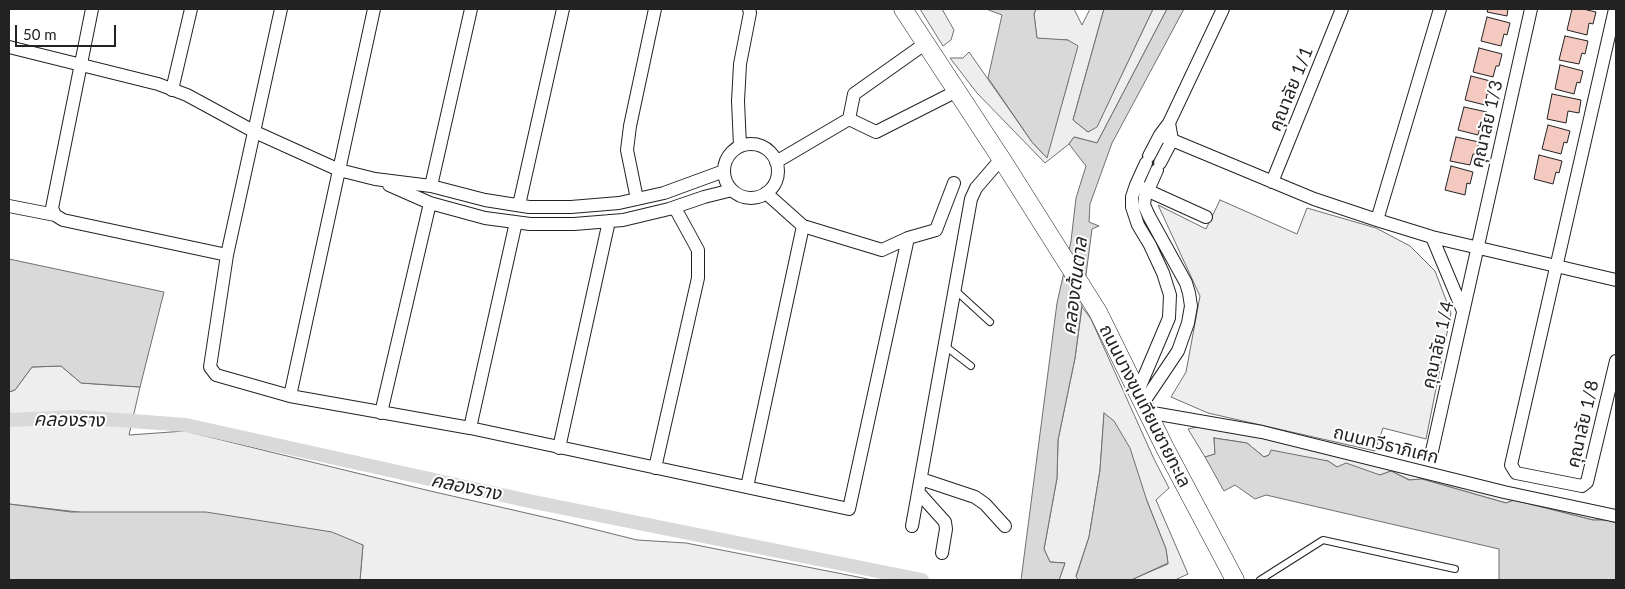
<!DOCTYPE html>
<meta charset="utf-8">
<style>
body{margin:0}
#map{position:relative;width:1625px;height:589px;overflow:hidden;background:#fff;font-family:Lato,sans-serif}
canvas{display:block}
.frame{position:absolute;inset:0;border:10px solid #222;pointer-events:none}
.scale{position:absolute;left:15px;top:25px;width:101px;height:22px;box-sizing:border-box;border:2px solid #222;border-top:0;padding-left:6px;font-size:15px;line-height:18px;white-space:nowrap;color:#222;-webkit-text-stroke:4px #fff;paint-order:stroke}
</style>
<div id="map">
<canvas width="1625" height="589"></canvas>
<div class="frame"></div>
<div class="scale">50 m</div>
</div>
<script>
const context = document.querySelector('canvas').getContext('2d');
context.lineJoin = 'round';
function fillPath(path, color) { context.fillStyle = color; context.fill(path, 'evenodd'); }
const poly = rows => new Path2D(rows.map(r => 'M' + r).join(''));
function strokePath(path, color, width, dash) { context.strokeStyle = color; context.lineWidth = width; context.lineCap = dash ? 'butt' : 'round'; context.setLineDash(dash || []); context.stroke(path); }
function drawText(font, color, halo, rows, align = 'center') {
  context.font = font + ' Lato,"Noto Sans Thai",sans-serif'; context.lineWidth = 4; context.setLineDash([]); context.textBaseline = 'middle'; context.strokeStyle = halo; context.fillStyle = color; for (const [text, x, y, turn = 0] of rows) {
    context.save(); context.translate(x, y); context.rotate((+turn || 0) * Math.PI / 180); context.textAlign = isNaN(turn) ? turn : align; if (halo) context.strokeText(text, 0, 0); context.fillText(text, 0, 0); context.restore();
  }
}
const green = poly([
 [920,9,942,9,954,30,951,40,943,46,920,9],
 [1036,9,1074,9,1082,25,1090,9,1104,9,1073,120,1088,132,1097,126,1153,9,1167,9,1097,143,1074,137,1069,144,1045,163,977,93,950,58,963,58,969,52,1032,142,1046,157,1068,82,1068,40,1037,39,1034,14,1036,9],
 [1220,200,1297,234,1307,208,1376,228,1410,246,1435,271,1451,313,1426,439,1383,428,1375,451,1208,413,1171,397,1186,372,1200,296,1158,205,1206,229,1220,200],
 [1082,307,1091,319,1154,459,1169,488,1156,500,1188,574,1175,580,1131,580,1168,564,1166,549,1147,501,1104,414,1100,470,1089,537,1076,576,1079,580,1059,580,1065,563,1050,562,1044,549,1057,478,1058,440,1075,358,1082,307],
 [61,366,81,383,140,387,129,435,185,431,426,490,561,521,637,540,686,543,873,580,360,580,363,545,9,504,9,392,15,390,32,367,61,366],
 [1197,427,1214,427,1616,519,1616,523,1609,520,1593,520,1514,500,1506,503,1422,479,1410,480,1391,471,1380,475,1337,467,1328,461,1269,455,1264,457,1247,443,1214,438,1215,454,1205,457,1188,429,1197,427]
]);
const water = poly([
 [986,9,1036,9,1034,14,1037,38,1068,40,1078,46,1047,158,1032,142,988,78,1002,15,986,9],
 [1104,9,1153,9,1097,127,1088,132,1073,120,1104,9],
 [1167,9,1184,9,1112,143,1090,204,1089,222,1099,226,1092,229,1075,358,1058,440,1057,478,1044,549,1050,562,1065,563,1059,580,1021,580,1057,303,1071,241,1076,198,1086,166,1069,144,1074,137,1097,143,1167,9],
 [9,259,164,292,140,387,81,383,61,366,32,367,15,390,9,392,9,259],
 [1104,413,1114,421,1130,448,1147,501,1166,549,1168,563,1131,580,1079,580,1076,577,1089,537,1100,470,1104,413],
 [1214,438,1247,443,1264,457,1269,455,1271,450,1328,461,1337,467,1346,463,1380,475,1391,471,1409,480,1422,479,1506,503,1514,500,1593,520,1609,520,1616,523,1616,580,1499,580,1499,549,1266,495,1255,499,1235,485,1224,491,1205,457,1215,454,1214,438],
 [9,504,71,512,206,512,332,532,363,545,360,580,9,580,9,504]
]);
const canal = poly([
 [9,420,78,417,186,425,529,501,922,580]
]);
const building = poly([
 [1488,9,1508,9,1507,16,1487,12,1488,9],
 [1572,9,1583,9,1596,12,1593,24,1589,23,1587,35,1567,30,1572,9],
 [1487,17,1510,23,1507,35,1504,34,1501,46,1481,41,1487,17],
 [1565,36,1588,41,1585,54,1582,53,1579,64,1559,60,1565,36],
 [1479,48,1502,54,1499,66,1496,66,1493,77,1473,72,1479,48],
 [1560,65,1583,71,1580,83,1577,82,1574,94,1555,89,1560,65],
 [1471,76,1494,82,1490,94,1487,94,1485,105,1465,100,1471,76],
 [1552,94,1581,100,1579,113,1568,111,1566,123,1547,119,1552,94],
 [1464,107,1487,112,1484,124,1481,123,1478,135,1458,130,1464,107],
 [1548,125,1570,131,1567,143,1564,142,1561,154,1542,149,1548,125],
 [1456,137,1479,142,1476,154,1473,154,1470,165,1450,161,1456,137],
 [1539,155,1562,161,1559,173,1556,172,1553,184,1534,179,1539,155],
 [1451,166,1473,172,1470,184,1467,183,1465,195,1445,190,1451,166]
]);
const service = poly([
 [955,290,990,322],
 [945,346,971,366],
 [1260,580,1323,540,1455,569]
]);
const minor = poly([
 [92,9,52,208,55,215,63,220,227,255],
 [281,9,227,255,210,367,216,375,290,396,470,428,516,222],
 [1615,9,1511,465,1516,473,1582,486,1587,482,1616,361],
 [9,47,158,84,187,95,255,132,339,170,375,179,431,186,485,200,529,207,571,207,619,203,664,193,724,171],
 [172,90,191,9],
 [849,119,876,132,957,91],
 [1169,123,1223,9],
 [1160,135,1314,199,1377,220,1432,237,1616,280],
 '724 171a27 27 0 1 1 54 0a27 27 0 1 1-54 0Z',
 [740,146,738,101,739,83,740,64,750,13,749,9],
 [1149,156,1160,135,1169,123,1172,140,1160,163],
 [776,162,849,119,854,94,926,43],
 [1272,182,1342,9],
 [389,185,430,203,485,218,530,224,574,224,623,220,669,209,704,197,732,190],
 [431,186,471,9],
 [1142,188,1206,217],
 [766,193,803,226,882,250,908,238,936,230,954,183],
 [637,199,627,150,630,126,655,9],
 [519,205,563,9],
 [9,206,55,215],
 [1377,220,1440,9],
 [1432,237,1463,311],
 [1138,391,1169,318,1170,295,1163,273,1150,245,1138,225,1132,207,1132,197,1136,185,1146,163],
 [290,396,374,9],
 [1143,403,1178,351,1188,323,1191,306,1189,293,1186,283,1149,216,1144,205,1145,197,1157,170],
 [1147,412,1262,432,1504,492,1616,516],
 [381,413,430,203],
 [470,428,849,509,908,238],
 [559,448,609,221],
 [1432,451,1531,9],
 [655,468,698,278,698,250,675,208],
 [921,479,975,497,985,504,1005,526],
 [747,487,803,226],
 [919,493,945,522,946,529,942,553],
 [912,526,971,199,976,188,1001,159]
]);
const secondary = poly([
 [903,9,1006,166,1098,312,1165,448,1235,580]
]);
const streetNames = [
 ["คุณาลัย 1/1",1291,89,-68],
 ["คุณาลัย 1/3",1487,124,-77],
 ["คุณาลัย 1/4",1438,345,-77],
 ["ถนนบางขุนเทียนชายทะเล",1145,406,63],
 ["คุณาลัย 1/8",1583,424,-77],
 ["ถนนทวีธาภิเศก",1386,445,14]
];
const waterNames = [
 ["คลองต้นตาล",1075,286,-83],
 ["คลองราง",69,420,1],
 ["คลองราง",466,487,12]
];
fillPath(green, '#eee');
strokePath(green, '#6f6f6f', 1);
fillPath(water, '#d9d9d9');
strokePath(water, '#6f6f6f', 1);
strokePath(canal, '#d9d9d9', 14);
fillPath(building, '#f3c9c0');
strokePath(building, '#222', 1);
strokePath(service, '#222', 8);
strokePath(minor, '#222', 14);
strokePath(secondary, '#222', 19);
strokePath(service, '#fff', 6);
strokePath(minor, '#fff', 12);
strokePath(secondary, '#fff', 18);
drawText('18px', '#222', '#fff', streetNames);
drawText('italic 19px', '#222', '#fff', waterNames);
</script>
